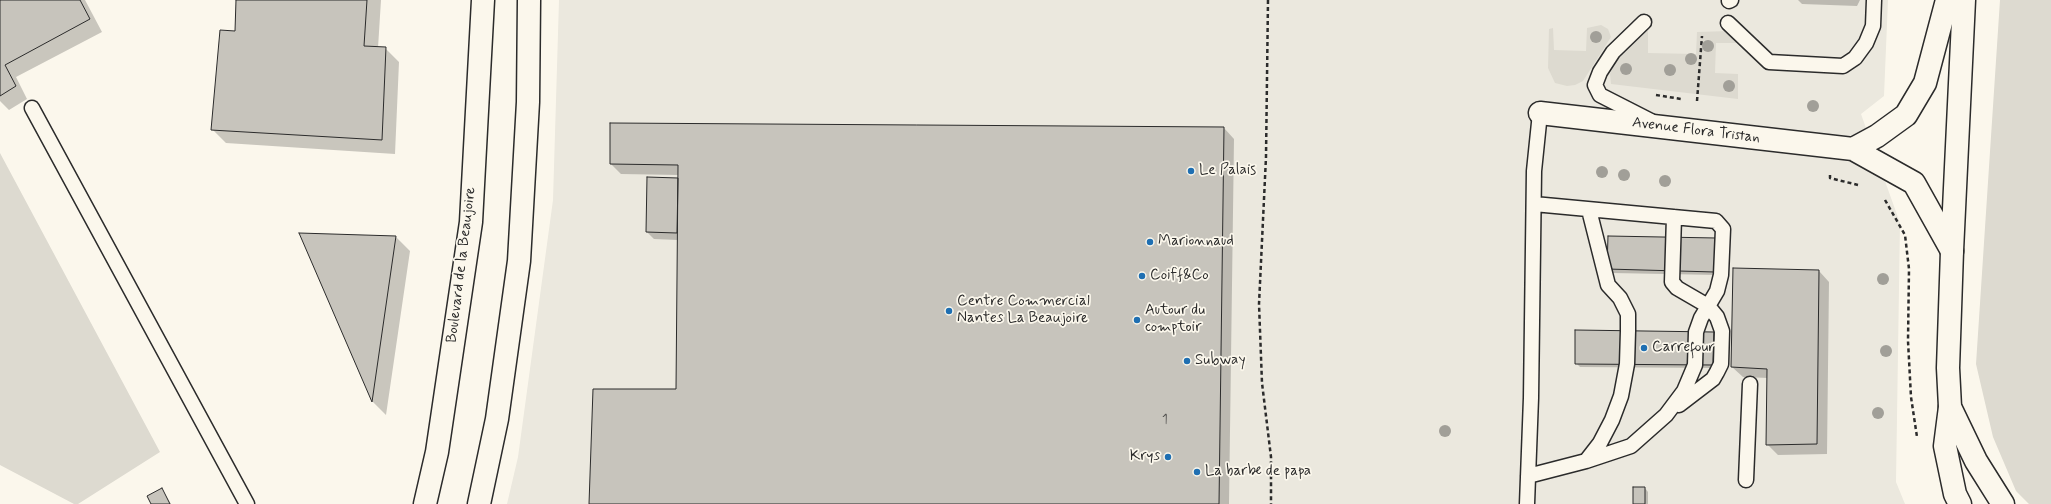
<!DOCTYPE html>
<style>
body{margin:0}
canvas{display:block;background:#fbf7ec}
</style>
<canvas width="2051" height="504"></canvas>
<script>
const context = document.querySelector('canvas').getContext('2d');
context.lineJoin = 'round';
function fillPath(path, color) { context.fillStyle = color; context.fill(path, 'evenodd'); }
const poly = rows => new Path2D(rows.map(r => 'M' + r).join(''));
function strokePath(path, color, width, dash) { context.strokeStyle = color; context.lineWidth = width; context.lineCap = dash ? 'butt' : 'round'; context.setLineDash(dash || []); context.stroke(path); }
function drawText(font, color, halo, rows, align = 'center') {
  context.font = font + ' Mynerve,sans-serif'; context.lineWidth = 3.5; context.setLineDash([]); context.textBaseline = 'middle'; context.strokeStyle = halo; context.fillStyle = color; for (const [text, x, y, turn = 0] of rows) {
    context.save(); context.translate(x, y); context.rotate((+turn || 0) * Math.PI / 180); context.textAlign = isNaN(turn) ? turn : align; if (halo) context.strokeText(text, 0, 0); context.fillText(text, 0, 0); context.restore();
  }
}
const built = poly([
 [559,0,1888,0,1884,96,1861,114,1900,223,1896,482,1905,504,507,504,518,457,553,200]
]);
const green = poly([
 [2000,0,2051,0,2051,504,2029,504,2016,491,1993,437,1976,364],
 [1601,25,1608,29,1611,37,1583,81,1575,85,1567,86,1555,83,1548,68,1549,29,1553,28,1554,50,1586,51,1587,28],
 [1648,30,1648,53,1696,54,1697,32,1729,31,1740,43,1716,43,1715,73,1738,74,1738,99,1611,84,1610,74,1615,62,1628,45],
 [0,153,160,452,78,504,74,504,0,465]
]);
const shadow = poly([
 [0,0,85,0,102,32,16,77,27,99,9,110,0,101],
 [237,0,381,0,378,48,385,48,399,62,395,154,226,143,212,129,236,32],
 [1798,0,1860,0,1857,6,1802,4],
 [1224,128,1234,139,1229,504,590,504,677,390,678,240,654,239,647,232,679,181,679,175,621,174,611,164],
 [300,234,396,237,410,251,386,415,373,402],
 [1719,243,1718,275,1612,273,1608,269],
 [1819,271,1829,282,1827,454,1778,455,1767,444,1768,378,1743,377,1732,367],
 [1713,333,1717,337,1717,368,1580,367,1576,363],
 [1645,488,1648,492,1648,504,1634,504],
 [161,490,165,494,171,504,152,504]
]);
const building = poly([
 [0,0,80,0,90,19,5,65,16,86,0,96,0,0],
 [236,0,367,0,364,46,386,47,382,140,211,130,220,30,235,31,236,0],
 [610,123,1224,127,1219,504,589,504,593,389,676,389,678,165,610,164,610,123],
 [647,177,678,178,677,233,646,232,647,177],
 [299,233,396,236,372,402,299,233],
 [1608,236,1716,238,1715,272,1607,269,1608,236],
 [1733,268,1819,270,1817,444,1766,445,1767,369,1731,367,1733,268],
 [1575,330,1714,332,1713,365,1575,364,1575,330],
 [1633,487,1645,487,1645,504,1633,504,1633,487],
 [162,488,170,504,151,504,147,496,162,488]
]);
const path = poly([
 [1268,0,1266,157,1259,304,1262,383,1271,457,1271,504],
 [1656,95,1681,99],
 [1697,101,1702,36],
 [1830,175,1830,178,1858,185],
 [1885,200,1905,235,1909,269,1908,341,1911,397,1917,437]
]);
const service = poly([
 [1729,1,1731,0],
 [1644,22,1613,52,1600,72,1595,85,1600,95,1651,121],
 [1728,23,1769,62,1843,66,1855,58,1866,43,1873,26,1874,0],
 [32,108,247,504],
 [1674,217,1672,282,1677,288,1708,306,1717,317,1722,331,1721,364,1717,372,1713,379,1679,405],
 [1586,461,1600,443,1612,420,1621,396,1627,364,1628,331,1628,314,1620,298,1608,285,1589,210],
 [1528,476,1586,461,1631,446,1666,415,1684,391,1695,365,1696,332,1701,318,1717,291,1721,275,1723,229,1716,221,1534,204],
 [1746,480,1750,384],
 [1527,504,1531,398,1534,171,1540,113]
]);
const minor = poly([
 [1540,113,1853,149,1914,183,1952,251],
 [1853,149,1877,136,1906,115,1925,83,1947,0]
]);
const secondary = poly([
 [1964,0,1952,251,1948,368,1950,407,1976,461,2003,504],
 [425,504,437,452,471,222,483,0],
 [479,504,497,419,519,261,528,102,529,0]
]);
const primary = poly([
 [1950,407,1945,446,1955,494,1960,504]
]);
const trees = [
 [1596,37],
 [1708,46],
 [1691,59],
 [1626,69],
 [1670,70],
 [1729,86],
 [1813,106],
 [1602,172],
 [1624,175],
 [1665,181],
 [1883,279],
 [1886,351],
 [1878,413],
 [1445,431]
];
const markers = [
 [1191,171,4,"#1f6fb2"],
 [1150,242,4,"#1f6fb2"],
 [1142,276,4,"#1f6fb2"],
 [949,311,4,"#1f6fb2"],
 [1137,320,4,"#1f6fb2"],
 [1644,348,4,"#1f6fb2"],
 [1187,361,4,"#1f6fb2"],
 [1168,457,4,"#1f6fb2"],
 [1197,472,4,"#1f6fb2"]
];
const numberNames = [
 ["1",1165,420]
];
const streetNames = [
 ["Avenue Flora Tristan",1696,131,7],
 ["Boulevard de la Beaujoire",462,265,-83]
];
const poiNames = [
 ["Le Palais",1199,171],
 ["Marionnaud",1158,242],
 ["Coiff&Co",1150,276],
 ["Centre Commercial",957,302],
 ["Nantes La Beaujoire",957,319],
 ["Autour du",1145,311],
 ["comptoir",1145,328],
 ["Carrefour",1652,348],
 ["Subway",1195,361],
 ["Krys",1160,457,"right"],
 ["La barbe de papa",1205,472]
];
fillPath(built, '#ebe8de');
fillPath(green, '#dddad0');
fillPath(shadow, '#0003');
fillPath(building, '#c7c4bc');
strokePath(building, '#2b2b2b', 1);
strokePath(service, '#2b2b2b', 17);
strokePath(minor, '#2b2b2b', 25);
strokePath(secondary, '#2b2b2b', 25);
strokePath(primary, '#2b2b2b', 25);
strokePath(path, '#2b2b2b', 2.5, [4, 3]);
strokePath(service, '#fbf7ec', 14);
strokePath(minor, '#fbf7ec', 22);
strokePath(secondary, '#fbf7ec', 22);
strokePath(primary, '#fbf7ec', 22);
context.fillStyle = '#a19f98';
for (const [x, y] of trees) { context.beginPath(); context.arc(x, y, 6, 0, 2 * Math.PI); context.fill(); }
for (const [x, y, r, color] of markers) { const dot = new Path2D(); dot.arc(x, y, r, 0, 2 * Math.PI); context.fillStyle = color; context.fill(dot); strokePath(dot, '#fbf7ec', 1.5); }
drawText('13px', '#52514f', null, numberNames);
drawText('15px', '#2b2b2b', '#fbf7ec', streetNames);
drawText('15px', '#2b2b2b', '#fbf7ec', poiNames, 'left');
</script>
